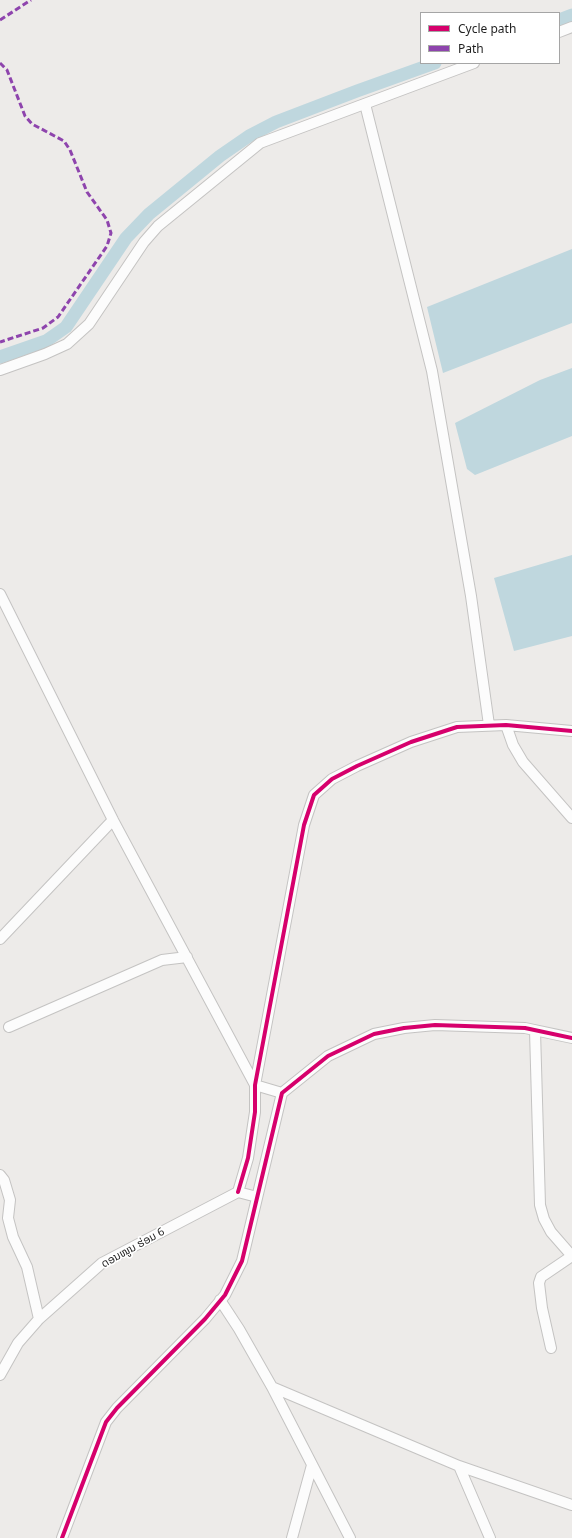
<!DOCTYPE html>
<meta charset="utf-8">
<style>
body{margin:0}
#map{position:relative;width:572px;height:1538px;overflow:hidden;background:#edebe9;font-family:"Noto Sans",sans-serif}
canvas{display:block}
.legend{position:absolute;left:420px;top:12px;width:140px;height:52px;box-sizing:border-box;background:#fff;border:1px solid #a5a5a5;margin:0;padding:5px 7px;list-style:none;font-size:12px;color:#1f1f1f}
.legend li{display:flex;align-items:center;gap:8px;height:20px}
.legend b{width:20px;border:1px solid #a5a5a5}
</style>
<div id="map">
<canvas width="572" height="1538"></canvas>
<ul class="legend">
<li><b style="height:5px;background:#d6006c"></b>Cycle path</li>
<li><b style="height:5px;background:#8e44ad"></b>Path</li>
</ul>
</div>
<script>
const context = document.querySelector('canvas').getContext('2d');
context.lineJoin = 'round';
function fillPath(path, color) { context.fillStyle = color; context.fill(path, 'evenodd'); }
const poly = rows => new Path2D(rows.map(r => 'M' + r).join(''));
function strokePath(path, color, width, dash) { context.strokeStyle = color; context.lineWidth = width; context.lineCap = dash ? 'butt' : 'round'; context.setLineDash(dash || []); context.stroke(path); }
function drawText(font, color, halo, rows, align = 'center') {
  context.font = font + ' "Noto Sans","Noto Sans Lao",sans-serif'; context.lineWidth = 3.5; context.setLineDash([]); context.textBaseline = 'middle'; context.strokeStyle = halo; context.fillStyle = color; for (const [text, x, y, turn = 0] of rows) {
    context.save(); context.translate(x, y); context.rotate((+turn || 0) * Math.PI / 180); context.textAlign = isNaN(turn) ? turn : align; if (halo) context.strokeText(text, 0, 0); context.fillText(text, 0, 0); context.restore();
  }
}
const water = poly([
 [572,249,572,323,443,373,427,307],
 [572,368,572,436,475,475,467,469,455,423,540,380],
 [572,555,572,636,514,651,494,578]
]);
const canal = poly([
 [559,20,572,15],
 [0,357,46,341,66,327,126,238,149,214,220,156,249,136,276,122,357,91,435,63]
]);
const minor = poly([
 [559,32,572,27],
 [365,104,432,371,471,596,489,725],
 [0,370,45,354,67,344,89,324,144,242,158,226,260,143,474,63],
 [0,594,113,820,255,1085,282,1093],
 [506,725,513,745,523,762,572,818],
 [0,939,113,820],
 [9,1027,162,960,187,957],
 [535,1031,540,1205,544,1219,551,1232,572,1256],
 [0,1175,4,1180,10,1200,8,1218,13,1237,27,1267,39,1319],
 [238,1192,248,1158,255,1112,255,1085,304,825,314,795,332,779,357,766,411,742,457,727,506,725,572,731],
 [220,1300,239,1329,272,1387,350,1538],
 [551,1348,542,1308,539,1283,541,1277,572,1256],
 [0,1375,18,1343,39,1319,102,1263,238,1192,257,1197],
 [272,1387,459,1466,572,1505],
 [459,1466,490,1538],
 [62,1538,106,1422,117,1408,205,1319,225,1295,242,1261,282,1093,328,1056,374,1034,404,1028,435,1025,525,1028,572,1038],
 [292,1538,312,1465]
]);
const quiet = poly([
 [0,20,31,0],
 [0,63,7,70,25,116,32,124,64,141,70,150,87,192,107,220,111,233,107,246,58,317,43,328,0,342]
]);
const cycleway = poly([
 [238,1192,248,1158,255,1112,255,1085,304,825,314,795,332,779,357,766,411,742,457,727,506,725,572,731],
 [62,1538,106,1422,117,1408,205,1319,225,1295,242,1261,282,1093,328,1056,374,1034,404,1028,435,1025,525,1028,572,1038]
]);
const streetNames = [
 ["ດອນໜູນ ຮ່ອມ 6",133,1248,-29]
];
fillPath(water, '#bfd7de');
strokePath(canal, '#bfd7de', 13);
strokePath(minor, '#c4c3c2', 12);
strokePath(minor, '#fcfcfc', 10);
strokePath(quiet, '#8e44ad', 3, [6, 3]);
strokePath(cycleway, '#d6006c', 4);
drawText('11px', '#1f1f1f', '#fff', streetNames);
</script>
